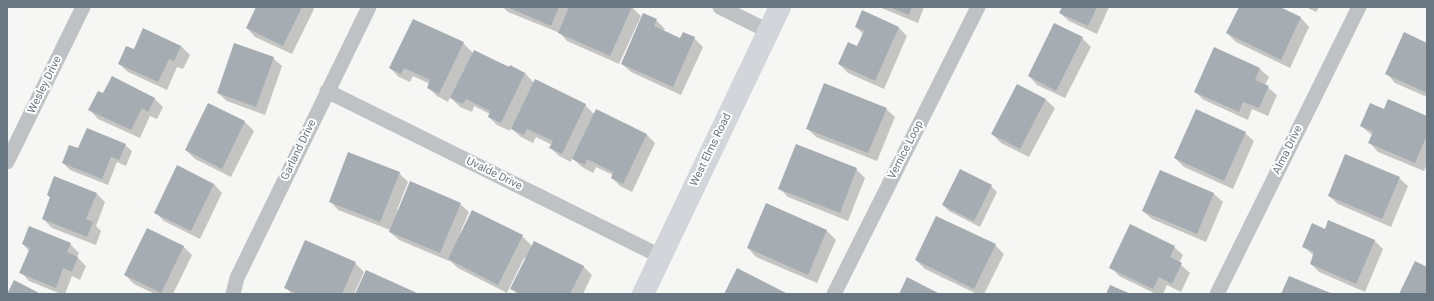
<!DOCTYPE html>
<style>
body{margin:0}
#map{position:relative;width:1434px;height:301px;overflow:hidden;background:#f6f6f4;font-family:Roboto,sans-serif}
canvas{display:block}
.frame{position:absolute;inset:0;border:8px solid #687782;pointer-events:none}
</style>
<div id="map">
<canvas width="1434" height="301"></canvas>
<div class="frame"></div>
</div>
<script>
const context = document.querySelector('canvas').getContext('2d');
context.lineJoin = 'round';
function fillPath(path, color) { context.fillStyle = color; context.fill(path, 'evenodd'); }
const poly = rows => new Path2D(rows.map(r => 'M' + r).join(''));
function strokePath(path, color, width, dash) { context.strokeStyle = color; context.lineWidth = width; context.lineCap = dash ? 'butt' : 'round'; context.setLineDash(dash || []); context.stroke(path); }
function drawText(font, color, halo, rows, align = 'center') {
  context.font = font + ' Roboto,sans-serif'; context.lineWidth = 4; context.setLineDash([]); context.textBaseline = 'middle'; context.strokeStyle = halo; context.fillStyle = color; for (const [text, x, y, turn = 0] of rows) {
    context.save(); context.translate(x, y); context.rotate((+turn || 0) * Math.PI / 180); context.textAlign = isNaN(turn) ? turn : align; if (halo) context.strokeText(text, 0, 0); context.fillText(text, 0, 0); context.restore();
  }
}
const shadow = poly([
 [257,7,312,7,314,9,292,54,255,37,247,28],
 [503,7,632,7,641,16,619,64,567,41,560,33,508,12],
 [879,7,924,7,918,23],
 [1063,7,1109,7,1097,34,1069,21,1060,13],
 [1240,7,1277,7,1301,18,1309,27,1290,68,1236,42,1227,33],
 [1306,7,1319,7,1316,12],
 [656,20,665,29,664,31,681,39,694,38,703,47,681,95,631,72,622,64],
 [856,27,899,28,907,36,884,89,848,73,839,64,858,48,863,34],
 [144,30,181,46,190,55,183,69,177,67,167,90,128,72,119,64,135,51],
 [1082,38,1091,47,1065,98,1037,85,1029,76],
 [463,43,473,53,525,73,534,83,585,105,594,114,647,135,655,143,632,192,620,186,612,178,613,175,596,167,593,173,582,167,572,158,571,162,559,156,551,148,552,145,536,137,533,143,521,137,511,128,510,131,497,125,489,117,490,114,474,106,472,112,460,107,450,97,448,102,437,96,428,87,430,84,413,76,410,82,399,77,390,68],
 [1427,44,1427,97,1395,83,1387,74],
 [1214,49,1260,69,1269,77,1265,85,1277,95,1268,116,1252,109,1248,120,1204,100,1195,92],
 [273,58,282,66,265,115,227,101,218,93],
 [1018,85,1046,100,1055,108,1029,157,1001,143,992,134],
 [104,95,154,98,163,107,157,119,150,116,140,138,98,119,90,110],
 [209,104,245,122,254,131,231,177,195,159,186,150],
 [886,109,895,117,877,161,816,137,807,128],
 [1384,110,1427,117,1427,164,1424,171,1378,152,1370,143,1373,136,1361,126],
 [1245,133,1254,141,1233,189,1184,167,1175,158],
 [125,145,132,151,126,166,117,162,108,185,70,170,63,163,79,150],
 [856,169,865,178,848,221,788,197,780,189],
 [1160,171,1214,194,1223,202,1206,242,1152,219,1143,211],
 [399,173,408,182,397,210,460,204,469,212,460,233,522,236,532,246,583,266,592,275,583,294,517,294,511,288,526,259,524,258,507,293,458,268,449,260,449,261,399,240,390,232,390,230,338,210,330,201],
 [1399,178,1408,186,1391,227,1338,204,1329,196],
 [214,184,222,193,200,239,164,221,155,212],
 [991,186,997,192,980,227,949,211,943,205],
 [96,193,105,202,96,226,101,231,96,245,52,228,43,219,51,198,48,195],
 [767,205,827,231,836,240,817,283,756,257,748,248],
 [1325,230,1374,240,1383,249,1365,292,1319,272,1311,264,1314,256,1303,246],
 [23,244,70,244,79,253,77,257,86,266,80,280,72,276,65,294,61,294,29,281,21,272,29,251],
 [995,245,1004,254,984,294,977,294,925,269,916,260],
 [183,246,192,255,173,294,155,294,134,284,125,275],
 [1174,247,1183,255,1179,263,1190,273,1181,292,1167,285,1163,294,1156,294,1119,276,1111,267],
 [355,263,364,272,354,294,292,294,285,287]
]);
const building = poly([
 [256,7,302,7,283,46,246,28],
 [507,7,559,7,551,26],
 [569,7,632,7,610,56,558,33],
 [889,7,912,7,909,15],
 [1062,7,1097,7,1088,26,1059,13],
 [1239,7,1280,7,1301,17,1281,60,1226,33],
 [862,10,899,27,875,81,838,64,848,42,857,46,864,31,855,27],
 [643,13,657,19,654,26,680,38,683,32,695,37,673,87,621,64],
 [413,19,464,42,439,94,427,88,430,80,404,68,401,74,389,68],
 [1054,23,1083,37,1056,91,1028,76],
 [143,28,181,46,174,61,169,59,158,82,118,64,126,46,134,49],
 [1404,32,1427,43,1427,93,1385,74],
 [234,43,274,57,256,107,217,93],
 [1214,47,1260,68,1255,80,1269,86,1259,108,1243,102,1239,112,1194,92],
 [474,50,509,67,510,65,525,73,501,123,488,117,490,111,466,99,463,104,450,98],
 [112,76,155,98,148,112,142,108,131,130,88,110,98,91,103,93],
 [535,79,586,104,562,154,549,148,553,141,527,129,524,135,511,129],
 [824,83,887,108,868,153,806,129],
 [1017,84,1046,99,1020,149,991,134],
 [1388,99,1427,116,1427,135,1415,163,1368,143,1373,132,1360,126,1370,103,1384,109],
 [208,103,245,121,222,169,185,150],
 [596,109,647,134,623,184,611,178,613,172,587,159,585,165,572,159],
 [1196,109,1246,132,1224,181,1174,158],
 [87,128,126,144,119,160,111,157,102,179,62,163,69,145,78,148],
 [796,144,857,168,840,213,778,189],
 [348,152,400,172,380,222,329,202],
 [1345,154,1400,177,1382,219,1328,196],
 [177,165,214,184,191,231,154,213],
 [960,169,992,185,974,221,942,205],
 [1160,170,1214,193,1197,234,1142,211],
 [54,176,97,193,86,219,93,222,87,237,42,219,50,197,47,195],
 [410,181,461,203,440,253,389,232],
 [766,203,827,230,808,275,747,248],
 [472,210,523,235,498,285,448,259],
 [936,216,996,244,974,289,915,260],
 [1328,220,1375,240,1356,284,1310,264,1314,252,1302,247,1312,223,1325,229],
 [1130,224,1175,246,1170,257,1182,263,1172,284,1159,277,1153,289,1109,268],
 [29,226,71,243,67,252,78,257,72,272,63,268,56,288,19,273,30,248,22,244],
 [147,228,184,246,161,293,124,275],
 [305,240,356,262,342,294,298,294,284,288],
 [534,241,584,266,570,294,521,294,510,289],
 [1415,261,1427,267,1427,294,1399,294],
 [737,268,788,294,724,294],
 [366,270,417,293,416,294,355,294],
 [1289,276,1333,294,1281,294],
 [907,277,940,294,899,294],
 [14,280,41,294,7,294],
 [1110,285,1131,294,1106,294]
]);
const street = poly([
 [720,7,768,31],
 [327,91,660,256],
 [7,162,83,7],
 [233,294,237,278,369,7],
 [834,294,978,7],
 [1217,294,1359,7]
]);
const secondary = poly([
 [643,294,780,7]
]);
const streetNames = [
 ["Wesley Drive",45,85,-64],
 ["Garland Drive",299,150,-64],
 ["West Elms Road",711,150,-64],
 ["Vernice Loop",906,150,-63],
 ["Alma Drive",1288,150,-64],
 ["Uvalde Drive",494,174,26]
];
fillPath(shadow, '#0003');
fillPath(building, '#a6adb2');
strokePath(street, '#bec2c5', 15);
strokePath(secondary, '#d2d6da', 22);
drawText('11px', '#687782', '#fff', streetNames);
</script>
